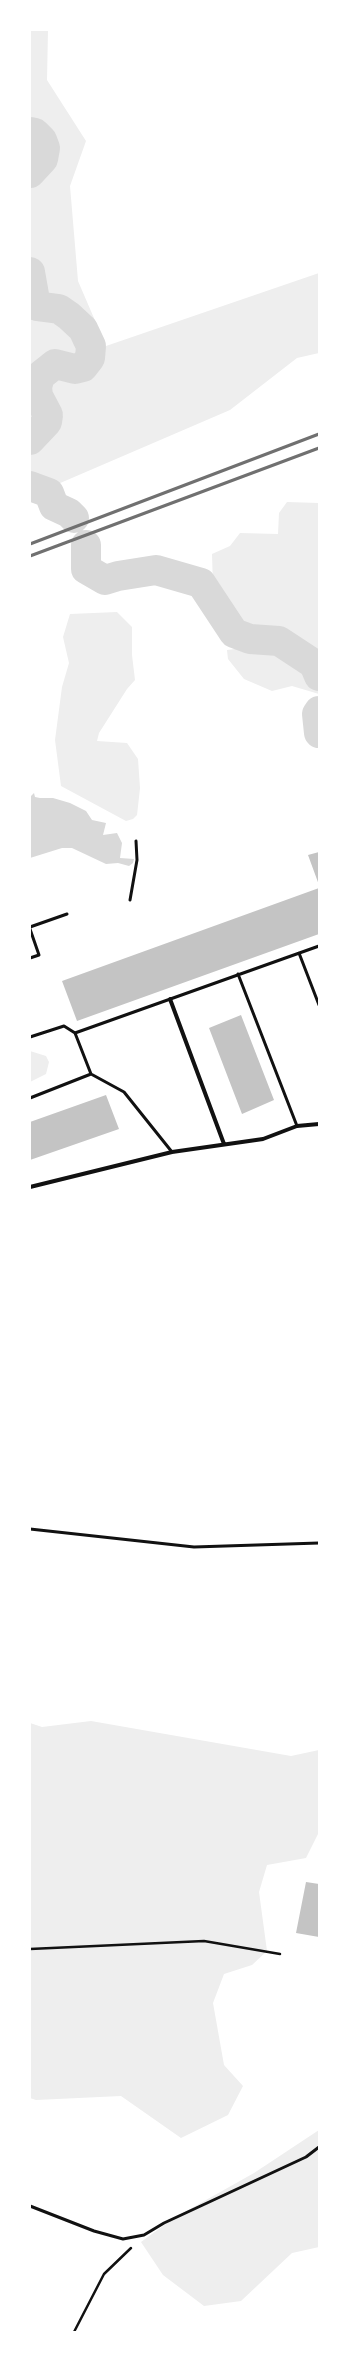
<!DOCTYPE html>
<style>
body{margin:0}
#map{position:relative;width:349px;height:2362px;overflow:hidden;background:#fff;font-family:"Alegreya Sans",sans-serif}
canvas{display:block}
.frame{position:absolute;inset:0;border:31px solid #fff;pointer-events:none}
</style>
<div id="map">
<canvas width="349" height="2362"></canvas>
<div class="frame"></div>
</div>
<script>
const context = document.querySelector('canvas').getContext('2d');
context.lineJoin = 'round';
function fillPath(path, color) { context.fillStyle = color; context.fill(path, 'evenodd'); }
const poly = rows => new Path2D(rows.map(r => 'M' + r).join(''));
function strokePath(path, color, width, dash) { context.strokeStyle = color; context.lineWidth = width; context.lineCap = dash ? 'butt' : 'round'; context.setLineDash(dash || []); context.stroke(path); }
const green = poly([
 [30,30,48,30,47,80,86,141,70,186,78,281,106,346,319,273,319,353,297,358,230,410,30,496],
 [287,502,319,503,319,694,292,686,272,691,244,679,228,659,227,650,268,645,259,635,243,629,228,613,224,597,213,587,212,554,230,546,240,533,278,534,279,513],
 [117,612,132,627,132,655,135,680,127,689,99,733,97,741,127,743,138,759,140,788,137,815,133,819,126,821,61,786,55,740,62,687,69,663,63,637,70,614],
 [30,1051,46,1056,49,1062,46,1074,30,1082],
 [91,1721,291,1756,319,1750,319,1832,306,1858,267,1865,259,1892,267,1951,252,1965,224,1974,213,2003,224,2065,243,2086,228,2115,181,2138,121,2096,36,2100,30,2098,30,1723,42,1727],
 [319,2130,319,2247,292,2253,241,2301,204,2306,163,2275,141,2242,174,2218,254,2173]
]);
const water = poly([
 [34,793,35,797,40,798,53,798,70,803,86,811,92,820,106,823,103,835,117,833,122,843,120,858,134,859,133,863,129,866,118,863,106,864,72,848,62,848,30,858,30,797]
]);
const river = poly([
 [30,132,35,133,42,140,45,148,43,159,30,173],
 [30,272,36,306,59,309,69,316,83,329,91,346,90,358,83,367,75,369,55,364,40,376,37,387,38,396,48,415,47,422,30,440],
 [30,486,49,493,54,506,69,513,74,518],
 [86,545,86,569,105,580,118,576,156,570,201,583,234,633,250,639,279,641,314,664,319,676],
 [319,711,317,714,319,733]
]);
const building = poly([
 [319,852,319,885,308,855],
 [319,888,319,934,77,1021,62,981],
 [241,1015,274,1100,242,1114,209,1028],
 [106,1095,119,1129,30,1160,30,1122],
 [306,1882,319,1884,319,1937,296,1933]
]);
const path = poly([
 [30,1949,204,1941,280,1954],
 [74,2332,104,2274,131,2248]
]);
const service = poly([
 [130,900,137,860,136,841],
 [30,927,67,914],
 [30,929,39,955,30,958],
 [299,953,319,1005],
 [238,974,297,1126],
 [75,1033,319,946],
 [30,1037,64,1026,75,1033,91,1074,124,1092,172,1152],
 [30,1098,91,1074],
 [30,1529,194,1547,319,1543],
 [30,2206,94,2231,123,2239,144,2235,164,2223,306,2157,319,2147]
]);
const minor = poly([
 [170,999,224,1144],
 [30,1187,172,1152,263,1139,297,1126,319,1124]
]);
const rail = poly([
 [30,544,319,434],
 [30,556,319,448]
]);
fillPath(green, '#eee');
fillPath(water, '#d9d9d9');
strokePath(river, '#d9d9d9', 30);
fillPath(building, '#c4c4c4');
strokePath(path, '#111', 2.5);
strokePath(service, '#111', 3);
strokePath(minor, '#111', 4);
strokePath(rail, '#707070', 3);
</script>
